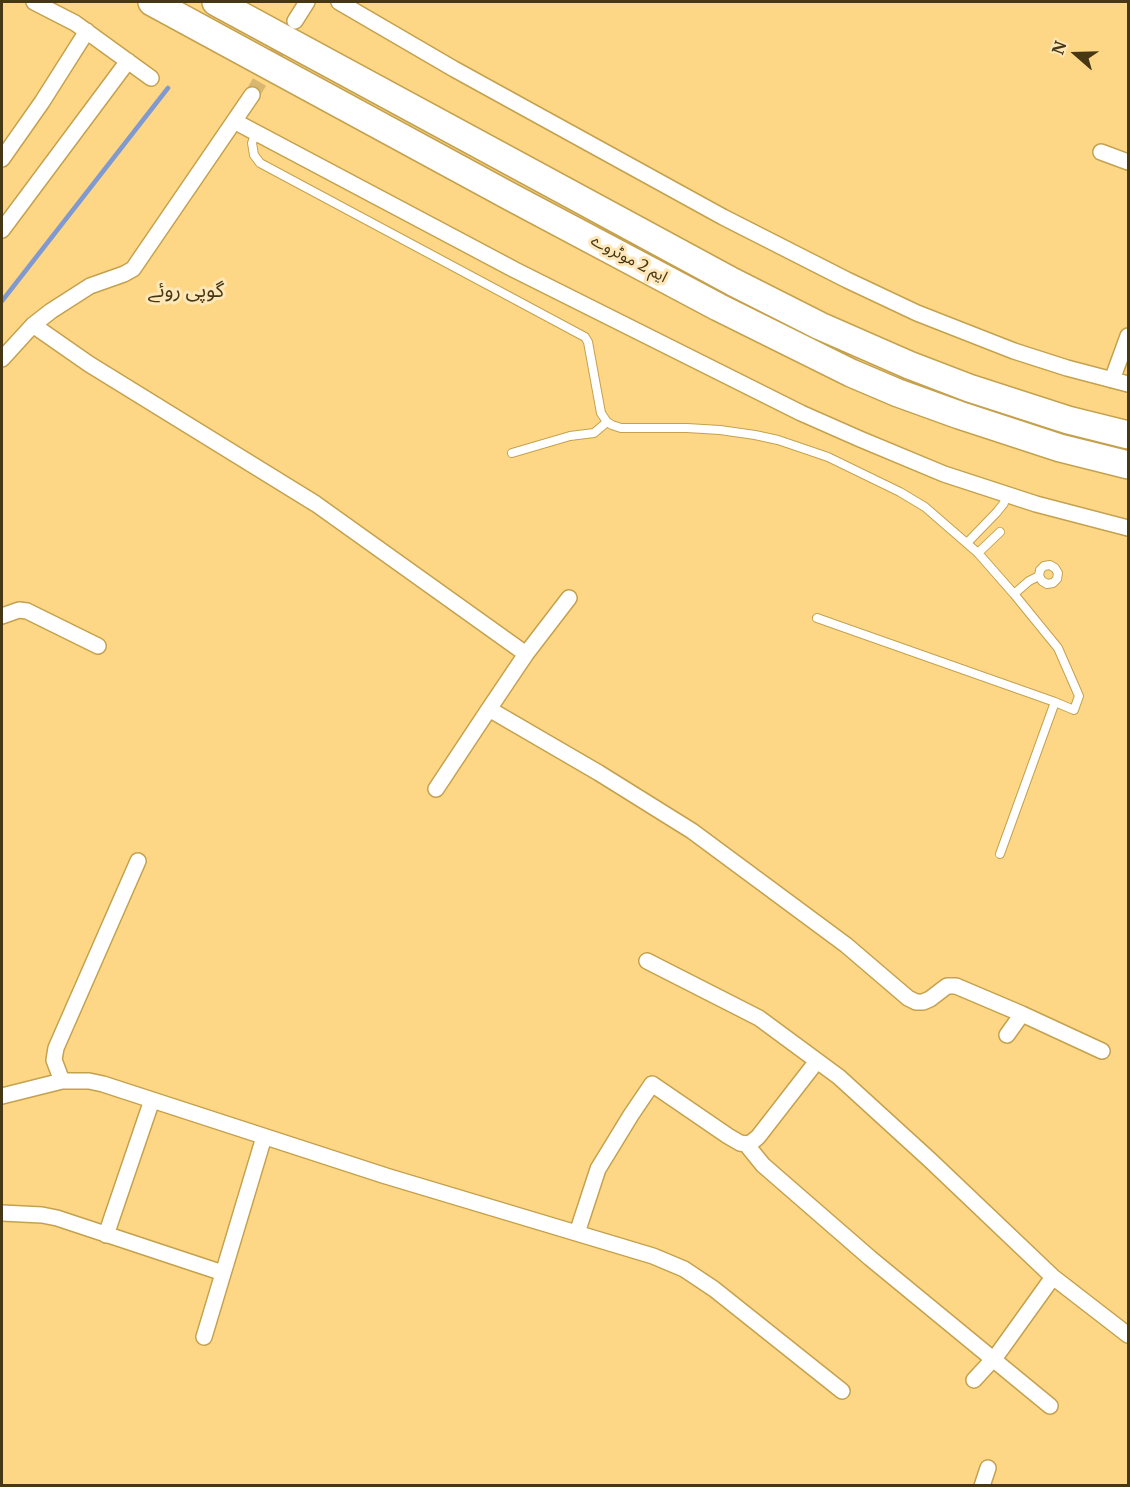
<!DOCTYPE html>
<meta charset="utf-8">
<style>
body{margin:0}
#map{position:relative;width:1130px;height:1487px;overflow:hidden;background:#fdd785;font-family:Merriweather,serif}
canvas{display:block}
.frame{position:absolute;inset:0;border:3px solid #473815;pointer-events:none}
.north{position:absolute;left:1046px;top:24px;width:60px;height:60px;-webkit-text-stroke:4px #fee7b8;paint-order:stroke;rotate:290deg;font-size:16px;font-weight:700;line-height:24px;text-align:center;color:#473815}
.north::after{content:'';display:block;margin:auto;width:21px;height:27px;background:#473815;clip-path:polygon(50% 0,100% 100%,50% 72%,0 100%)}
</style>
<div id="map">
<canvas width="1130" height="1487"></canvas>
<div class="frame"></div>
<div class="north">N</div>
</div>
<script>
const context = document.querySelector('canvas').getContext('2d');
context.lineJoin = 'round';
const poly = rows => new Path2D(rows.map(r => 'M' + r).join(''));
function strokePath(path, color, width, dash) { context.strokeStyle = color; context.lineWidth = width; context.lineCap = dash ? 'butt' : 'round'; context.setLineDash(dash || []); context.stroke(path); }
function drawText(font, color, halo, rows, align = 'center') {
  context.font = font + ' Merriweather,"Noto Sans Arabic",serif'; context.lineWidth = 6; context.setLineDash([]); context.textBaseline = 'middle'; context.strokeStyle = halo; context.fillStyle = color; for (const [text, x, y, turn = 0] of rows) {
    context.save(); context.translate(x, y); context.rotate((+turn || 0) * Math.PI / 180); context.textAlign = isNaN(turn) ? turn : align; if (halo) context.strokeText(text, 0, 0); context.fillText(text, 0, 0); context.restore();
  }
}
const stream = poly([
 [2,301,168,88]
]);
const minorTunnel = poly([
 [252,95,287,34]
]);
const service = poly([
 [256,132,252,143,254,155,260,163,585,337,588,342,601,413,607,422,594,433,570,436,512,453],
 [607,422,612,425,621,428,687,428,720,430,755,435,778,440,828,457,900,492,925,507,978,553,1014,594,1058,648,1079,696,1074,710,1055,702,1000,854],
 [967,543,997,512,1004,503,1006,494],
 [978,553,1000,532],
 [1014,594,1029,581,1039,576,1040,570,1044,566,1050,565,1055,568,1058,573,1057,579,1053,583,1047,584,1042,581,1039,576],
 [817,618,1055,702]
]);
const minor = poly([
 [34,2,75,23,151,78],
 [339,2,454,69,543,118,723,217,847,280,917,313,1014,351,1067,368,1128,384],
 [295,21,307,2],
 [234,121,515,270,801,413,860,439,944,474,1036,504,1128,528],
 [1101,152,1128,162],
 [2,159,42,102,87,31],
 [2,230,128,61],
 [33,325,89,364,316,504,526,654,489,709,599,773,692,831,846,945,908,998,916,1002,923,1002,930,999,947,986,956,986,1022,1014,1007,1035],
 [2,359,33,325,51,311,90,286,124,274,133,269,252,95],
 [1112,380,1128,336],
 [2,616,19,610,27,611,98,646],
 [526,654,569,598],
 [436,789,489,709],
 [647,961,759,1018,839,1077,930,1160,1053,1277,1128,1335],
 [1022,1014,1102,1051],
 [62,1081,54,1060,56,1048,138,861],
 [2,1096,62,1081,89,1081,103,1084,386,1176,653,1256,684,1269,714,1289,842,1391],
 [746,1144,763,1165,870,1258,1050,1406],
 [2,1213,42,1215,57,1218,223,1273],
 [577,1233,598,1169,631,1115,652,1084,728,1136,740,1143,746,1144,752,1142,758,1137,817,1061],
 [106,1235,152,1100],
 [204,1337,264,1137],
 [974,1380,997,1355,1053,1277],
 [982,1486,988,1468]
]);
const motorway = poly([
 [152,2,511,197,718,307,851,373,898,393,959,415,1060,448,1128,465],
 [216,2,733,282,820,326,909,365,969,388,1068,420,1128,435]
]);
const streetNames = [
 ["ایم 2 موٹروے",629,259,28]
];
const quarterNames = [
 ["گوپی روئے",186,291]
];
strokePath(stream, '#8099d0', 4.5);
strokePath(minorTunnel, '#d9b76f', 15, [15, 8]);
strokePath(service, '#c5a14e', 10);
strokePath(minor, '#c5a14e', 18);
strokePath(motorway, '#c5a14e', 30);
strokePath(service, '#fff', 8);
strokePath(minor, '#fff', 15);
strokePath(motorway, '#fff', 27);
drawText('16px', '#473815', '#fee7b8', streetNames);
drawText('20px', '#473815', '#fee7b8', quarterNames);
</script>
